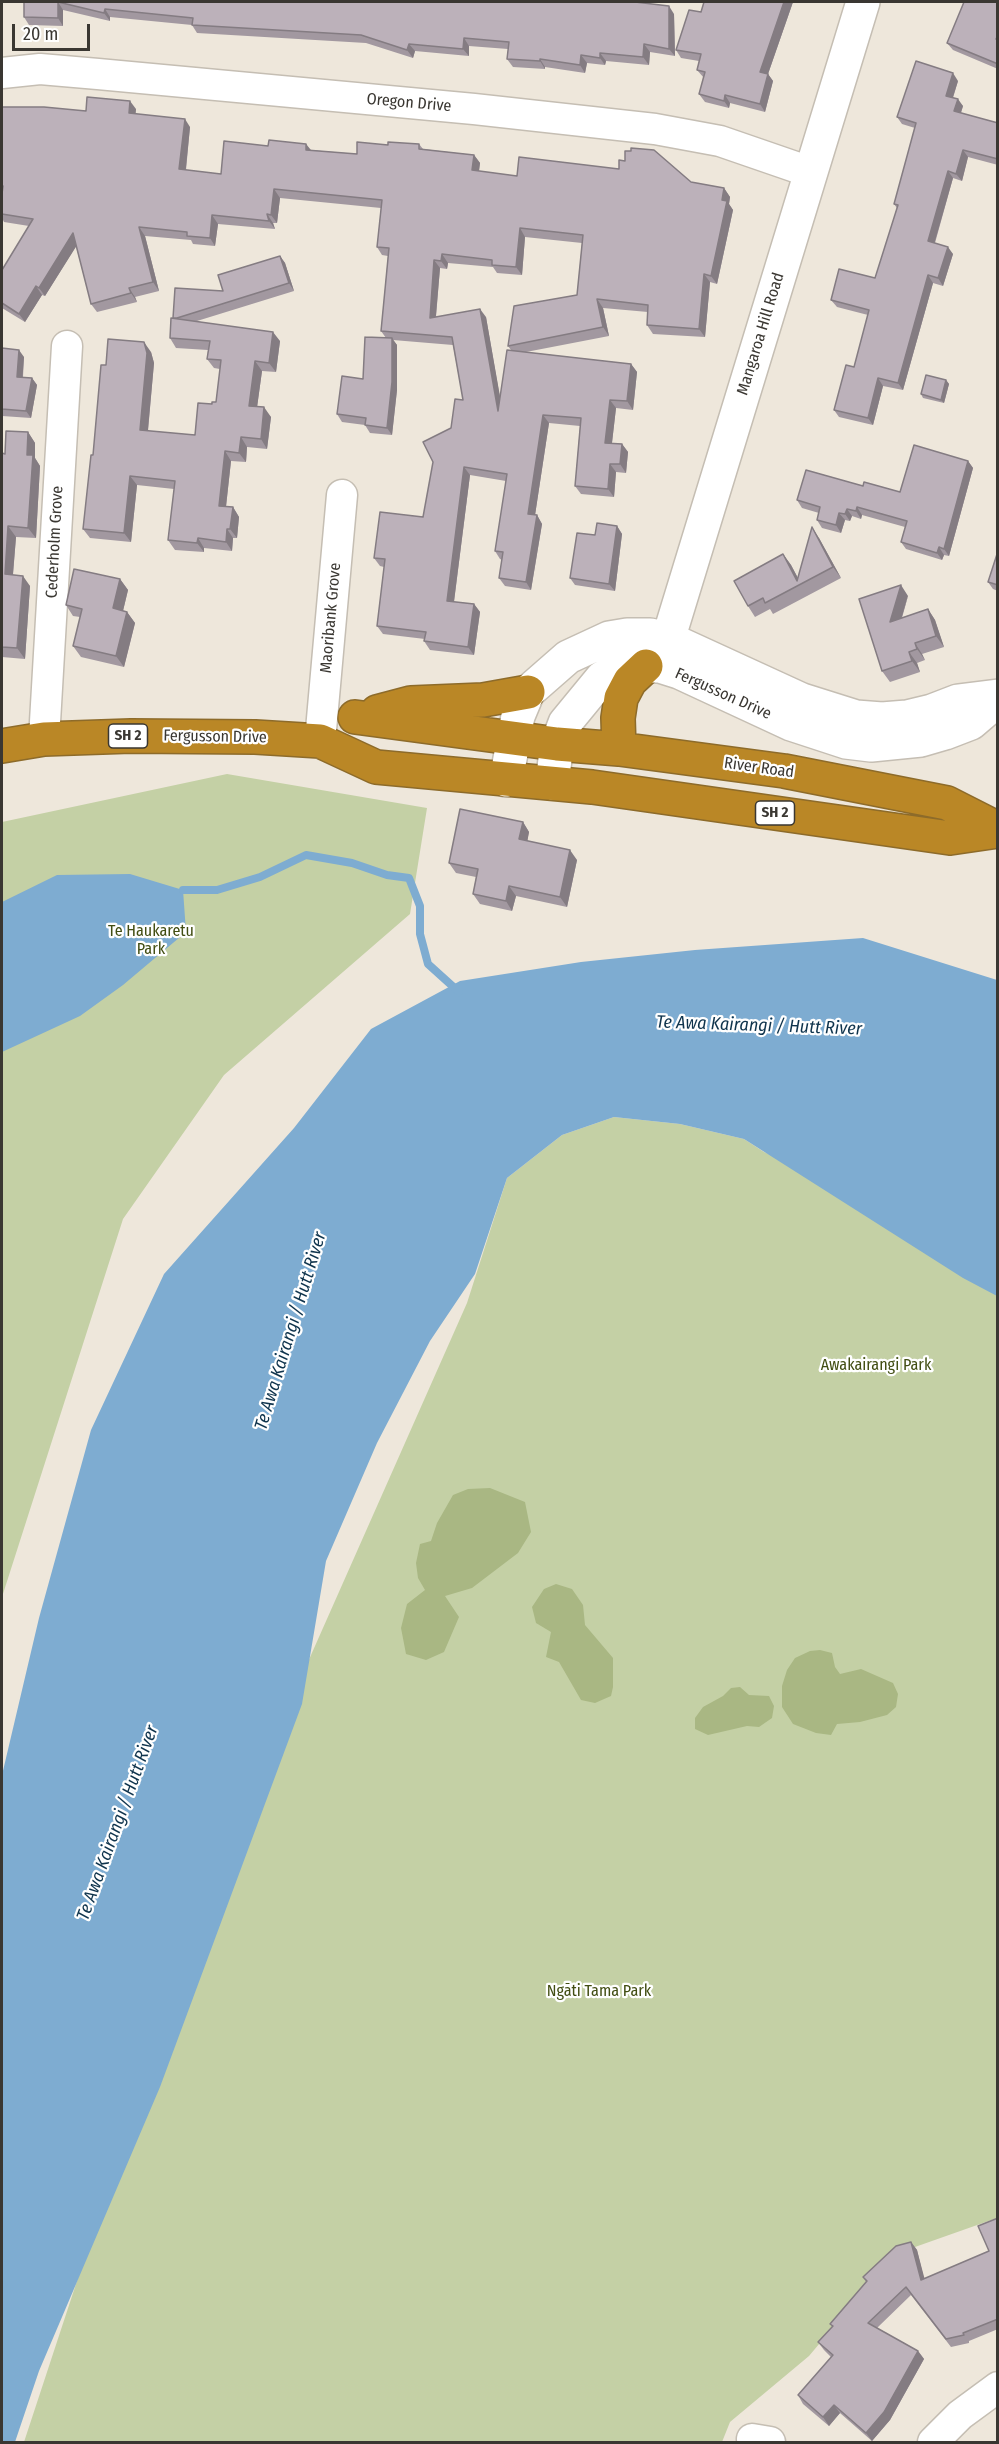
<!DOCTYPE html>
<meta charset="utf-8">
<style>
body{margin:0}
#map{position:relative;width:999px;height:2444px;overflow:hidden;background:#eee7db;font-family:"Fira Sans Condensed",sans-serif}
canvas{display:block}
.frame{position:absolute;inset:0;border:3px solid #3a3732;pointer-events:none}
.scale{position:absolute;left:12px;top:24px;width:78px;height:27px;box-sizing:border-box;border:3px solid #3a3732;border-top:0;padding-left:8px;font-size:18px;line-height:21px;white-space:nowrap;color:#3a3732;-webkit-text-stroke:4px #fff;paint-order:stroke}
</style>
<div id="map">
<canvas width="999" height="2444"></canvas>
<div class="frame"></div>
<div class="scale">20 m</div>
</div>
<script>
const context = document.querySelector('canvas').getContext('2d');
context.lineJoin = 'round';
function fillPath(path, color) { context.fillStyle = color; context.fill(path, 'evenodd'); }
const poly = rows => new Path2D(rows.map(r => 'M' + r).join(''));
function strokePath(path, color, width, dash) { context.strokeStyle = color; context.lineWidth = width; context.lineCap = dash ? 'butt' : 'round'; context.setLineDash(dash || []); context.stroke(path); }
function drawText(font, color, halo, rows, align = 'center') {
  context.font = font + ' "Fira Sans Condensed",sans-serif'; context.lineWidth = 4.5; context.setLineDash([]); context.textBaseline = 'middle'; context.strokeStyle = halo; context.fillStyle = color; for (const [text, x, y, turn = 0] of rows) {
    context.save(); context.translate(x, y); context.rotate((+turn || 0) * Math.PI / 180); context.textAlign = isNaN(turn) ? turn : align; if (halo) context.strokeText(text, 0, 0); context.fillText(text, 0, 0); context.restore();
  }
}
const green = poly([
 [227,774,427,808,410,914,224,1075,123,1219,2,1597,2,822],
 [614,1117,680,1124,744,1139,764,1152,997,1253,997,2218,915,2247,867,2287,809,2356,730,2422,722,2442,24,2442,202,1901,467,1303,507,1178,562,1135]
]);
const forest = poly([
 [490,1488,525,1502,531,1532,518,1553,472,1588,445,1596,459,1617,444,1652,426,1660,406,1654,401,1628,407,1604,425,1590,418,1578,416,1563,420,1544,431,1541,437,1523,453,1495,468,1489],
 [556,1584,572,1589,583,1605,585,1625,613,1658,613,1687,611,1696,595,1703,581,1700,559,1662,546,1657,551,1632,536,1623,532,1607,544,1589],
 [820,1650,832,1653,835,1667,840,1674,861,1669,893,1683,898,1694,896,1707,887,1715,860,1722,837,1724,831,1735,816,1733,793,1724,782,1707,782,1686,787,1670,795,1658,810,1651],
 [740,1687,749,1695,769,1696,774,1706,772,1718,759,1727,747,1726,708,1735,695,1729,695,1718,703,1707,723,1696,731,1688]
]);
const water = poly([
 [130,874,183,890,186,932,123,985,80,1016,2,1052,2,902,57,875],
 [863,938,997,980,997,1296,963,1278,744,1139,680,1124,614,1117,562,1135,507,1178,475,1274,430,1341,377,1443,326,1561,302,1704,160,2087,39,2371,15,2442,2,2442,2,1775,39,1618,91,1430,164,1274,294,1128,371,1029,460,981,581,962,695,950]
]);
const stream = poly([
 [183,890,217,890,260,877,306,855,352,863,387,875,409,878,420,906,420,934,428,964,459,992]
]);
const street = poly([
 [2,73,40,69,98,74,474,109,655,129,720,141,810,172],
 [44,739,67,346],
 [320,741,342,495],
 [752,2439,770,2442],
 [933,2442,960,2415,998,2387]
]);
const secondary = poly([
 [660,666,863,2],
 [506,780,518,716,528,692,568,657,609,638,627,635,650,635,669,639,802,700,856,717,882,719,907,717,932,711,958,701,998,696],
 [552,783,557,744,565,723,602,678,620,668,632,666,660,666,679,672,791,724,846,742,871,745,921,740,945,733,971,723,998,700]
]);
const highway = poly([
 [377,712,411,703,483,700,528,692],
 [355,717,557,744,619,749,784,771,947,803,998,829],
 [2,746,44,739,131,736,255,737,320,741,376,767,592,787,950,838,998,831],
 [619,749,618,718,621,698,630,681,646,666]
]);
const wall = poly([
 [24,2,674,14,675,56,650,52,649,65,606,61,605,65,587,63,585,73,545,67,545,69,513,67,507,59,508,49,469,46,469,56,415,51,413,58,366,43,197,33,192,25,110,17,110,21,63,10,63,26,29,25,24,17],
 [704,2,793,2,768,74,773,81,765,112,730,103,729,108,705,102,699,94,704,78,697,70,699,61,681,58,676,50,701,12],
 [998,2,998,69,953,50,947,43],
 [958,81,953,98,963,106,961,113,998,123,998,165,968,157,962,181,953,178,935,243,953,254,943,286,933,283,903,390,883,386,873,425,839,417,834,410,854,367,868,315,837,307,831,300,875,278,897,208,894,204,915,128,902,124,897,117],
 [2,107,86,111,136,109,135,114,190,127,186,170,221,174,268,146,306,144,311,150,357,154,388,145,419,144,423,149,474,155,480,163,479,171,517,176,691,182,724,188,730,197,729,204,733,210,717,284,710,282,705,337,653,334,647,325,648,312,603,308,609,336,526,352,631,364,637,372,633,410,616,408,612,443,622,444,628,452,626,473,616,472,614,497,581,494,575,486,580,426,549,423,535,515,537,515,542,524,531,590,505,586,499,578,502,560,500,559,495,551,506,481,470,475,454,602,474,604,480,612,474,655,430,650,424,641,425,639,383,634,377,626,384,567,380,566,374,558,423,517,451,428,463,400,453,345,393,340,397,345,397,390,392,435,370,433,365,425,342,422,337,414,363,379,386,338,381,331,388,256,382,255,377,247,381,208,280,198,277,223,273,223,275,229,218,224,215,246,193,244,191,240,145,236,159,291,135,297,137,302,97,312,91,304,76,246,45,296,42,295,25,322,2,308,2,270,29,226,4,222,2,218],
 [525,237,582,243,577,295,508,346,511,350,500,398,486,317,436,317,440,268,447,269,448,263,493,267,497,273,522,275],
 [280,256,285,263,294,291,197,321,280,341,276,372,262,371,257,407,271,417,267,449,247,447,246,462,231,461,226,507,233,507,239,517,237,538,233,538,232,551,204,548,204,552,175,550,168,540,174,489,137,485,131,542,90,538,83,529,106,365,151,352,154,363,148,431,195,435,212,404,216,402,220,369,214,368,207,359,208,350,176,348,170,338,173,318,223,291],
 [2,348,24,357,23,377,32,378,37,385,31,418,2,416],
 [946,380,949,384,944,403,923,398,921,394],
 [28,432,35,443,35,458,40,466,36,538,16,537,13,575,30,586,25,659,2,657,2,453,5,454],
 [968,461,973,468,949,556,944,555,942,560,906,549,901,542,905,527,862,515,861,519,852,516,850,521,845,520,841,533,822,528,817,520,819,513,802,508,797,500,863,486,900,492],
 [617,526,622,534,615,591,575,585,570,578,595,535],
 [819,538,841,578,773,614,770,609,755,617,748,606,783,554,791,565,798,578],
 [998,551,998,591,993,589,988,582],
 [120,579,128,590,123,611,127,612,135,623,124,667,81,657,73,646,80,617,73,616,66,605],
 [908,596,902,618,928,609,935,620,944,647,922,654,925,660,917,663,920,672,890,682,882,671],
 [523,822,529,832,527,841,577,860,567,907,516,896,512,911,480,904,473,894,476,877,456,873,449,863],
 [998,2218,998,2329,969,2341,969,2343,951,2347,911,2295,877,2328,918,2351,924,2359,890,2420,872,2441,840,2413,829,2426,803,2404,798,2395,831,2357,824,2350,818,2342,832,2327,830,2324,866,2282,863,2277,911,2242,917,2250,924,2279,989,2251]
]);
const shadedWall = poly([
 [58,2,63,10,63,26,58,18],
 [784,2,793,2,768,74,773,81,765,112,760,104,760,72],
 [669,6,674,14,675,56,669,49],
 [105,9,110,17,110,21,104,13],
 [464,38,469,46,469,56,463,49],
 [409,44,415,51,413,58,407,50],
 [644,44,650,52,649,65,643,57],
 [600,53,606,61,605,65,600,58],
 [581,55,587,63,585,73,580,65],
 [540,59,545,67,545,69,540,61],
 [953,73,958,81,951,103,946,96],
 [725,95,730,103,729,108,724,101],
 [958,99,963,106,959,118,954,111],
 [130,101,136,109,135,121,129,113],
 [185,119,190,127,185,177,179,169],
 [306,144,312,152,306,150],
 [963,150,968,157,962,181,956,174],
 [474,155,480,163,478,178,472,170],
 [948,171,953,178,933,248,928,241],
 [724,188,730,197,729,204,733,210,717,284,711,276],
 [274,189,280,198,277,223,271,215],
 [267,214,273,223,275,229,269,221],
 [212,215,218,224,215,246,210,238],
 [139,227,145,236,159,291,153,282],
 [520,228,525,237,522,275,516,267],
 [73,233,79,242,45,296,39,288],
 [948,247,953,254,943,286,938,278],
 [442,254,448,263,447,269,441,261],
 [280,256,285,263,294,291,289,283],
 [434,260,440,268,435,326,430,318],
 [704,274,710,282,705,337,699,329],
 [928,275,933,283,903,390,898,383],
 [36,286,42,295,25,322,19,314],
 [129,288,135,297,137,302,131,293],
 [597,299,603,308,609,336,603,327],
 [480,309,486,317,504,419,498,411],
 [273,332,280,341,276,372,269,363],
 [392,338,397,345,397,390,392,435,387,428],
 [144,342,151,352,154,363,147,440,140,430],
 [19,350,24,357,22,384,17,377],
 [255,361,262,371,256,415,249,406],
 [631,364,637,372,633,410,627,401],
 [32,378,37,385,31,418,26,411],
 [878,378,883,386,873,425,868,418],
 [946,380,949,384,944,403,941,400],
 [610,400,616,408,611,451,605,443],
 [264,407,271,417,267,449,261,439],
 [543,415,549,423,534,522,528,514],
 [28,432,35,443,35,458,40,466,36,538,28,528,27,455],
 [241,437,247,447,246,462,239,453],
 [622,444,628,452,626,473,620,464],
 [225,451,231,461,225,515,219,506],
 [968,461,973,468,949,556,944,549],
 [610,464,616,472,614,497,608,489],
 [464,467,470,475,453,609,447,601],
 [130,476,137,485,131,542,124,533],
 [233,507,239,517,237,538,230,529],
 [857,507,862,515,861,519,856,511],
 [847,509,852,516,850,521,845,514],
 [839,513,845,520,841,533,836,525],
 [537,515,542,524,531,590,526,582],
 [8,526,16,537,12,585,5,574],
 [617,526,622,534,615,591,609,584],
 [812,527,819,538,841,578,833,567],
 [227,529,233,538,232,551,226,542],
 [198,538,204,548,204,552,197,543],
 [939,547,944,555,942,560,937,553],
 [783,554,791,565,801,584,797,581],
 [23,576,30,586,25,659,17,648],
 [120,579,128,590,121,619,113,608],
 [901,585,908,596,897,633,890,622],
 [474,604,480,612,474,655,468,647],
 [928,609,935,620,944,647,936,636],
 [127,612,135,623,124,667,116,656],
 [915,643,922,654,925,660,917,649],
 [909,652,917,663,920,672,912,661],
 [523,822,529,832,526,849,519,839],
 [570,850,577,860,567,907,560,897],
 [509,886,516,896,512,911,506,901],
 [911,2242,917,2250,927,2288,921,2280],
 [918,2351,924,2359,890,2420,872,2441,866,2433],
 [834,2405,840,2413,829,2426,823,2417]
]);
const building = poly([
 [24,2,635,2,669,6,669,49,644,44,643,57,600,53,600,58,581,55,580,65,540,59,540,61,507,59,509,42,464,38,463,49,409,44,407,50,361,35,192,25,193,18,105,9,104,13,58,2,58,18,24,17,24,2],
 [704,2,784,2,760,72,768,74,760,104,725,95,724,101,699,94,705,72,697,70,701,54,676,50,689,10,701,12,704,2],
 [964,2,998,2,998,35,996,39,998,39,998,64,947,43,964,2],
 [916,61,953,73,946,96,958,99,954,111,998,123,998,159,963,150,956,174,948,171,928,241,948,247,938,278,928,275,898,383,878,378,868,418,834,410,846,365,854,367,869,310,831,300,839,269,875,278,898,205,894,204,916,123,897,117,916,61],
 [87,97,130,101,129,113,185,119,179,169,221,174,224,141,268,146,269,140,306,144,306,150,357,154,357,142,388,145,388,142,419,144,419,149,474,155,472,170,517,176,519,157,619,169,619,160,625,161,625,151,631,151,631,148,654,150,691,182,724,188,722,200,727,201,711,276,704,274,699,329,647,325,648,305,597,299,603,327,508,346,514,306,577,295,583,235,520,228,516,267,492,265,492,260,442,254,441,261,434,260,430,318,480,309,498,411,507,350,631,364,627,401,610,400,605,443,622,444,620,464,610,464,608,489,575,486,581,418,543,415,528,514,537,515,526,582,499,578,503,552,495,551,507,474,464,467,447,601,474,604,468,647,424,641,426,632,377,626,385,559,374,558,380,512,423,517,433,462,423,442,451,428,455,399,463,400,452,337,381,331,389,248,377,247,382,200,274,189,271,215,267,214,269,221,212,215,210,238,187,236,187,232,139,227,153,282,129,288,131,293,91,304,73,233,39,288,36,286,19,314,2,303,2,270,33,219,2,214,2,194,3,186,2,186,2,107,44,107,86,111,87,97],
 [280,256,289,283,177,318,173,318,175,288,223,291,218,275,280,256],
 [171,318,273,332,269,363,255,361,249,406,264,407,261,439,241,437,239,453,225,451,219,506,233,507,230,529,227,529,226,542,198,538,197,543,168,540,175,481,130,476,124,533,83,529,91,455,93,455,101,365,106,365,108,339,144,342,147,353,140,430,195,435,198,403,212,404,212,402,216,402,221,360,207,359,210,341,170,338,171,318],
 [365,337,392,338,392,382,387,428,365,425,366,418,337,414,342,376,363,379,365,337],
 [2,348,19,350,17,377,32,378,26,411,2,409,2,348],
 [926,375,946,380,941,400,921,394,926,375],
 [6,431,28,432,27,455,33,455,28,528,8,526,5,574,23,576,17,648,2,647,2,453,5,454,6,431],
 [914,445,968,461,944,549,939,547,937,553,901,542,907,521,857,507,856,511,847,509,845,514,839,513,836,525,817,520,820,507,797,500,806,470,863,486,864,482,900,492,914,445],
 [597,523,617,526,609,584,570,578,577,533,595,535,597,523],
 [812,527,833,567,765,603,763,598,748,606,734,581,783,554,797,581,812,527],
 [998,551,998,585,988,582,998,551],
 [74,569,120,579,113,608,127,612,116,656,73,646,82,609,66,605,74,569],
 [901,585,890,622,928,609,936,636,915,643,917,649,909,652,912,661,882,671,859,599,901,585],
 [460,809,523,822,519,839,570,850,560,897,509,886,506,901,473,894,478,869,449,863,460,809],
 [998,2218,998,2319,963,2333,964,2335,946,2339,906,2287,868,2323,918,2351,884,2412,866,2433,834,2405,823,2417,798,2395,833,2355,818,2342,833,2326,830,2324,867,2281,863,2277,896,2246,911,2242,921,2280,989,2251,978,2226,998,2218]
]);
const shields = [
 [128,736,39],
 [775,813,39]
];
const shieldNames = [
 ["SH 2",128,736],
 ["SH 2",775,813]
];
const streetNames = [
 ["Oregon Drive",409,103,5],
 ["Mangaroa Hill Road",761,334,-73],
 ["Cederholm Grove",55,542,-87],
 ["Maoribank Grove",331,618,-85],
 ["Fergusson Drive",723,694,24],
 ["Fergusson Drive",215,737,1],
 ["River Road",759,768,8]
];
const parkNames = [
 ["Te Haukaretu",151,932],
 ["Park",151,950],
 ["Awakairangi Park",876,1366],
 ["Ngāti Tama Park",599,1992]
];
const waterNames = [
 ["Te Awa Kairangi / Hutt River",759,1026,2],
 ["Te Awa Kairangi / Hutt River",291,1331,-73],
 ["Te Awa Kairangi / Hutt River",118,1823,-70]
];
fillPath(green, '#c4d0a5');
fillPath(forest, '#a9b783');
fillPath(water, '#7eacd1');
strokePath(stream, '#7eacd1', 8);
strokePath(street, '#c5beb3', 33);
strokePath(secondary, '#c5beb3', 36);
strokePath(highway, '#8d6b2a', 36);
strokePath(street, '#fff', 30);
strokePath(secondary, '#fff', 33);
strokePath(highway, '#ba8726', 33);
fillPath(wall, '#a298a0');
fillPath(shadedWall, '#847c82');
fillPath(building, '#bcb1ba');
strokePath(building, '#847c82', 1.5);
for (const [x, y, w] of shields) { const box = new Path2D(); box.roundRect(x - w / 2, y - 12, w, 24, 4.5); context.fillStyle = '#fff'; context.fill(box); strokePath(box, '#3a3732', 1.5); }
drawText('bold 15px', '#3a3732', null, shieldNames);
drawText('16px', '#3a3732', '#fff', streetNames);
drawText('16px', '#424e13', '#fff', parkNames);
drawText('italic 18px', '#0f344d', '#fff', waterNames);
</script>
